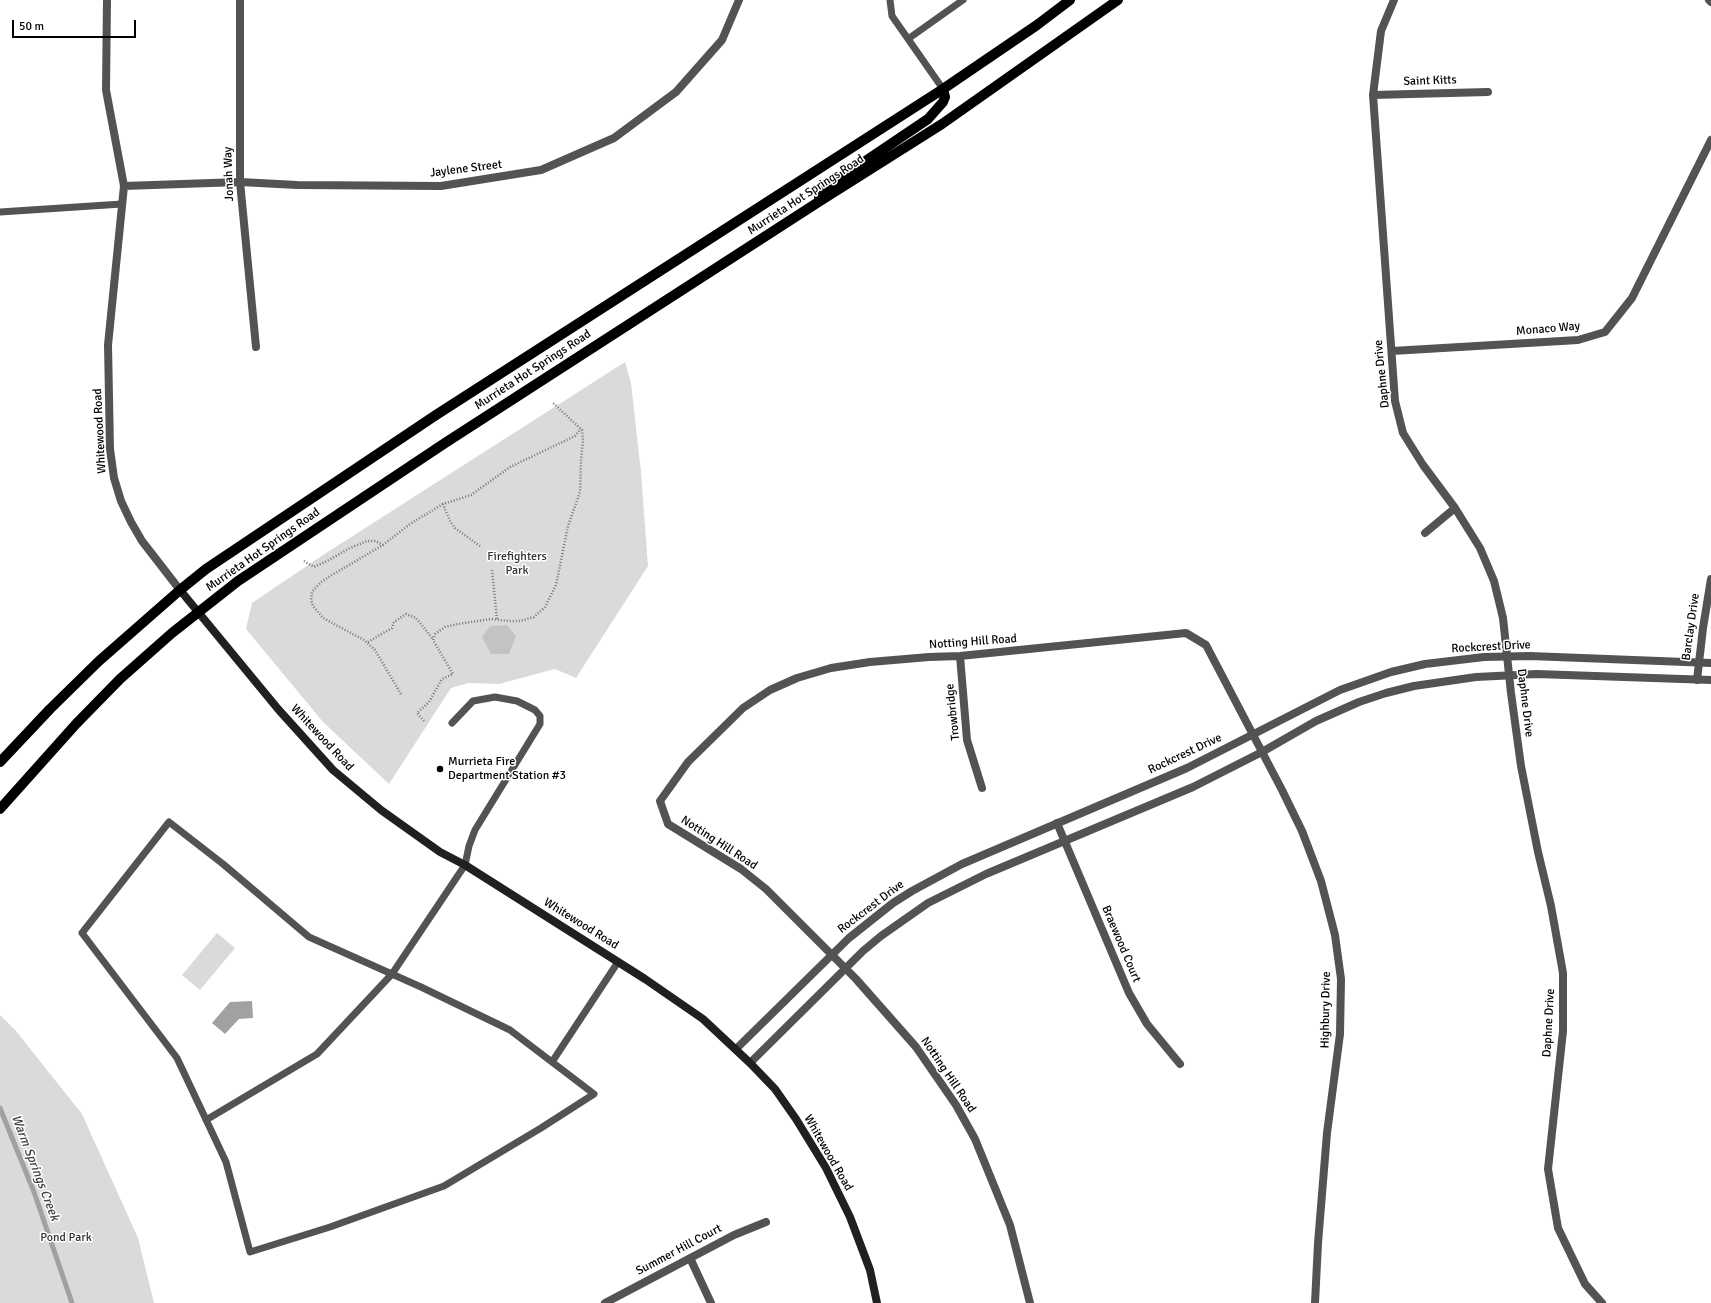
<!DOCTYPE html>
<style>
body{margin:0}
#map{position:relative;width:1711px;height:1303px;overflow:hidden;background:#fff;font-family:Signika,sans-serif}
canvas{display:block}
.scale{position:absolute;left:12px;top:20px;width:124px;height:18px;box-sizing:border-box;border:2px solid #000;border-top:0;padding-left:5px;font-size:12px;line-height:14px;white-space:nowrap;color:#000;-webkit-text-stroke:3px #fff;paint-order:stroke}
</style>
<div id="map">
<canvas width="1711" height="1303"></canvas>
<div class="scale">50 m</div>
</div>
<script>
const context = document.querySelector('canvas').getContext('2d');
context.lineJoin = 'round';
function fillPath(path, color) { context.fillStyle = color; context.fill(path, 'evenodd'); }
const poly = rows => new Path2D(rows.map(r => 'M' + r).join(''));
function strokePath(path, color, width, dash) { context.strokeStyle = color; context.lineWidth = width; context.lineCap = dash ? 'butt' : 'round'; context.setLineDash(dash || []); context.stroke(path); }
function drawText(font, color, halo, rows, align = 'center') {
  context.font = font + ' Signika,sans-serif'; context.lineWidth = 3; context.setLineDash([]); context.textBaseline = 'middle'; context.strokeStyle = halo; context.fillStyle = color; for (const [text, x, y, turn = 0] of rows) {
    context.save(); context.translate(x, y); context.rotate((+turn || 0) * Math.PI / 180); context.textAlign = isNaN(turn) ? turn : align; if (halo) context.strokeText(text, 0, 0); context.fillText(text, 0, 0); context.restore();
  }
}
const green = poly([
 [625,362,631,383,641,472,648,566,576,678,555,669,499,684,468,683,451,688,389,784,323,722,246,629,252,603,323,555],
 [217,933,235,948,200,990,182,975],
 [0,1015,16,1031,82,1114,138,1238,154,1303,0,1303]
]);
const water = poly([
 [252,1001,253,1018,239,1019,225,1034,212,1023,230,1002]
]);
const stream = poly([
 [0,1108,34,1192,72,1303]
]);
const building = poly([
 [507,625,516,636,509,654,491,654,482,637,490,626]
]);
const path = poly([
 [480,546,455,528,450,521,443,504,471,495,510,467,575,436,581,429],
 [304,561,314,567,329,560,348,549,367,541,375,541,383,545],
 [492,570,497,620],
 [368,642,392,628,394,622,406,614,416,618,433,639],
 [401,694,375,650,364,640,323,618,313,606,311,600,312,592,321,582,332,575,383,545,410,524,443,504],
 [424,721,417,713,429,702,442,679,453,674,433,640,435,634,445,627,458,624,491,619,508,621,520,621,534,617,545,607,556,585,568,526,580,492,581,460,583,441,582,430,552,402]
]);
const service = poly([
 [890,0,892,16,943,89],
 [908,39,963,0],
 [0,212,122,204],
 [169,822,223,864,309,937,421,987,510,1030,594,1094,541,1128,444,1186,330,1227,250,1252,226,1162,177,1058,82,933,169,822],
 [552,1062,618,962],
 [206,1120,317,1054,392,974,465,865,469,846,475,830,540,724,540,716,535,710,517,701,495,697,473,701,452,723]
]);
const minor = poly([
 [107,0,106,90,124,186,108,345,110,449,114,478,121,501,131,522,142,541,180,590],
 [240,0,240,182,256,347],
 [1394,0,1381,31,1373,95,1395,401,1403,433,1423,465,1455,508,1480,548,1494,581,1503,618,1511,693,1521,766,1538,852,1551,906,1563,973,1563,1031,1548,1169,1558,1228,1585,1284,1602,1303],
 [1709,0,1711,2],
 [1373,95,1488,92],
 [124,186,240,182,297,185,441,186,541,170,614,138,676,92,722,40,739,0],
 [1392,351,1578,340,1605,332,1632,298,1711,140],
 [1425,533,1455,508],
 [960,656,967,740,982,788],
 [1697,680,1703,628,1711,579],
 [1057,823,1129,993,1147,1024,1180,1064],
 [690,1258,711,1303],
 [605,1303,734,1235,766,1222],
 [1030,1303,1010,1225,975,1139,956,1105,916,1047,856,979,766,889,741,869,668,824,660,801,688,762,743,708,770,690,797,678,831,668,870,662,929,657,960,656,1186,633,1206,645,1282,790,1302,831,1321,881,1335,935,1341,979,1340,1034,1327,1133,1318,1243,1315,1303]
]);
const tertiary = poly([
 [736,1049,849,938,893,903,912,891,962,864,1187,768,1340,690,1391,672,1425,664,1484,657,1530,656,1711,663],
 [750,1063,863,951,881,936,928,903,986,874,1193,787,1262,752,1316,721,1359,702,1386,693,1414,686,1476,677,1537,674,1711,680]
]);
const secondary = poly([
 [180,590,278,709,333,770,381,810,440,852,465,865,645,979,703,1019,750,1063,775,1089,796,1119,826,1168,850,1217,870,1270,877,1303]
]);
const primary = poly([
 [820,201,819,197,823,190,830,185,928,119,943,102,945,97,943,89],
 [0,762,50,709,99,661,180,590,206,569,436,415,943,89,1037,25,1070,0],
 [0,809,76,724,120,679,172,633,238,581,445,443,820,201,942,124,1118,0]
]);
const markers = [
 [440,769,4,"#000"]
];
const streetNames = [
 ["Saint Kitts",1430,81,-2],
 ["Jaylene Street",466,169,-7],
 ["Jonah Way",229,174,-92],
 ["Murrieta Hot Springs Road",806,195,-33],
 ["Monaco Way",1548,329,-5],
 ["Murrieta Hot Springs Road",533,370,-33],
 ["Daphne Drive",1382,374,-96],
 ["Whitewood Road",100,431,-93],
 ["Murrieta Hot Springs Road",263,550,-35],
 ["Barclay Drive",1691,627,-82],
 ["Notting Hill Road",973,642,-4],
 ["Rockcrest Drive",1491,647,-3],
 ["Daphne Drive",1525,703,83],
 ["Trowbridge",953,712,-96],
 ["Whitewood Road",322,738,47],
 ["Rockcrest Drive",1185,754,-25],
 ["Notting Hill Road",719,843,33],
 ["Rockcrest Drive",871,907,-37],
 ["Whitewood Road",581,924,32],
 ["Braewood Court",1121,944,67],
 ["Highbury Drive",1326,1010,-89],
 ["Daphne Drive",1549,1023,-87],
 ["Notting Hill Road",948,1075,56],
 ["Whitewood Road",828,1153,60],
 ["Summer Hill Court",679,1250,-28]
];
const parkNames = [
 ["Firefighters",517,557],
 ["Park",517,571],
 ["Pond Park",66,1238]
];
const poiNames = [
 ["Murrieta Fire",448,762],
 ["Department Station #3",448,776]
];
const waterNames = [
 ["Warm Springs Creek",35,1168,69]
];
fillPath(green, '#dadada');
fillPath(water, '#a1a1a1');
strokePath(stream, '#a1a1a1', 5);
fillPath(building, '#c3c3c3');
strokePath(path, '#757575', 2.5, [1, 2]);
strokePath(service, '#535353', 7);
strokePath(minor, '#535353', 8);
strokePath(tertiary, '#535353', 8);
strokePath(secondary, '#202020', 8);
strokePath(primary, '#000', 10);
for (const [x, y, r, color] of markers) { const dot = new Path2D(); dot.arc(x, y, r, 0, 2 * Math.PI); context.fillStyle = color; context.fill(dot); strokePath(dot, '#fff', 1.5); }
drawText('12px', '#000', '#fff', streetNames);
drawText('12px', '#313131', '#fff', parkNames);
drawText('12px', '#000', '#fff', poiNames, 'left');
drawText('italic 13px', '#424242', '#fff', waterNames);
</script>
